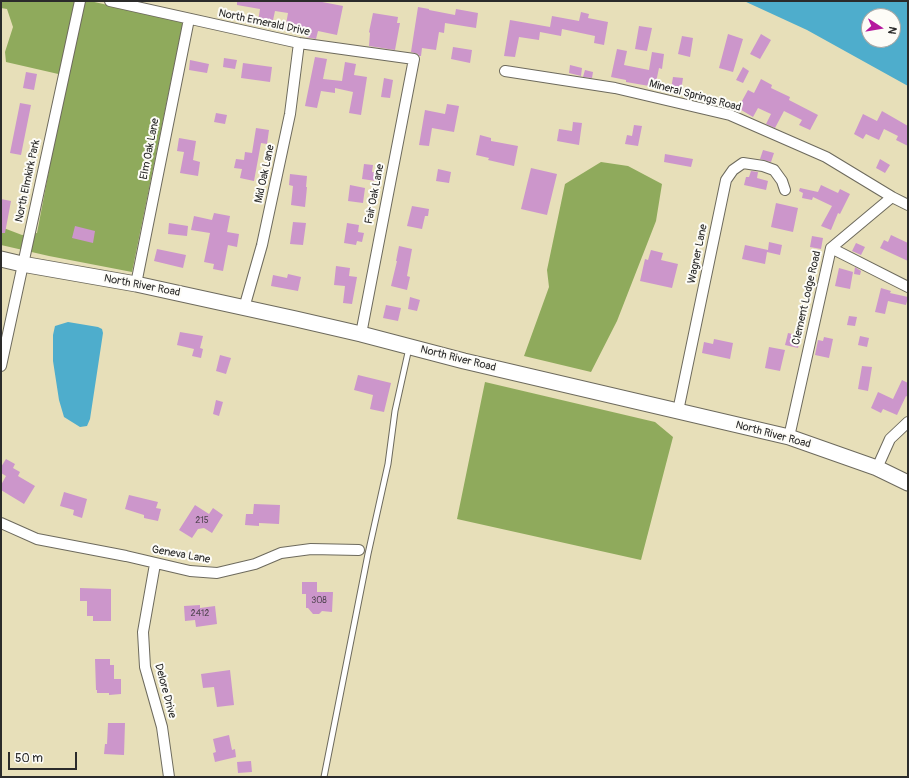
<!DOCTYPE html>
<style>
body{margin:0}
#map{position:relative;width:909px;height:778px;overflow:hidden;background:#e7dfb9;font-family:Pangolin,sans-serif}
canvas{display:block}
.frame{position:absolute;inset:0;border:2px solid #2b2b2b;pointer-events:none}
.north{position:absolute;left:861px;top:8px;width:40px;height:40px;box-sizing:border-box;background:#fdfcf7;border:1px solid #a9a8a5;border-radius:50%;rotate:102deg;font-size:11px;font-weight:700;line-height:16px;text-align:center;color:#2b2b2b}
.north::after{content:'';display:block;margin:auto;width:14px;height:18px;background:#b5179e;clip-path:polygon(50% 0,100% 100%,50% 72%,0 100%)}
.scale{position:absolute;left:8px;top:752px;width:69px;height:18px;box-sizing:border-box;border:2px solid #2b2b2b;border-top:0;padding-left:5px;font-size:12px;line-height:14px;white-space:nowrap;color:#2b2b2b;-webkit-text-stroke:3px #fdfcf7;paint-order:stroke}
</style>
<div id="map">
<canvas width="909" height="778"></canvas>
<div class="frame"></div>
<div class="north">N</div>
<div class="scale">50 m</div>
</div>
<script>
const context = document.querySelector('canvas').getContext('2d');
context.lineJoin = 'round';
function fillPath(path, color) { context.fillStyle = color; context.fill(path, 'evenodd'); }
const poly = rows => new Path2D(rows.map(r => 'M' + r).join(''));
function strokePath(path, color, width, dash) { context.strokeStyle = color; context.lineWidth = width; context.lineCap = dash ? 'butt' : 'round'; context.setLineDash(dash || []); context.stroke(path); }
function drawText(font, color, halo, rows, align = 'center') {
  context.font = font + ' Pangolin,sans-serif'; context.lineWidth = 4; context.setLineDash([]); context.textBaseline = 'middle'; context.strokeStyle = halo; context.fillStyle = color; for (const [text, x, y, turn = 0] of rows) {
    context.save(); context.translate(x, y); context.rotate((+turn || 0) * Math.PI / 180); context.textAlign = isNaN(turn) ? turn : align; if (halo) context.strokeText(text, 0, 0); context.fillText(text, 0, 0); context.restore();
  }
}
const forest = poly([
 [1,1,90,1,183,22,132,272,49,256,1,245,1,227,22,235,37,233,67,76,6,62,5,52,13,27,7,9,1,8],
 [601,162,628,166,662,184,656,221,617,321,591,372,524,356,549,287,547,270,565,184],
 [485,382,655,422,673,437,641,560,457,519]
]);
const water = poly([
 [744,1,908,1,908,86,807,30],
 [869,16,893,16,893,40,869,40],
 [68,322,98,327,102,329,103,333,90,419,87,426,80,427,64,417,59,400,53,361,53,335,55,326]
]);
const building = poly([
 [237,1,317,1,343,6,337,35,318,31,316,39,306,37,306,34,285,30,288,13,275,11,272,25,258,22,260,9,237,5],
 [418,7,429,9,429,10,455,15,456,9,478,13,476,28,445,23,444,33,439,32,436,50,422,48,421,56,419,56,418,54,411,52],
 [581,12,589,14,588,18,608,22,604,45,594,43,595,36,562,29,561,36,540,32,539,40,519,37,515,57,504,56,510,20,550,27,552,16,579,21],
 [373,13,398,17,397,23,400,23,395,50,369,46,370,33,369,32],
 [639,26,652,28,647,51,635,49],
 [728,34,743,39,733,72,719,68],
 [761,34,771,40,760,59,750,54],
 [682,36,693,38,690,57,678,54],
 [453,47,472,50,470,63,451,59],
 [617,49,627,51,624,65,649,70,652,52,664,54,662,69,659,68,655,87,626,82,626,80,611,77],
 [315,57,327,59,323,79,342,81,345,62,356,64,354,75,367,77,361,115,349,113,353,92,335,88,335,93,321,91,317,108,305,106],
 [224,58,237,60,235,69,223,67],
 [190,60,209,64,207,73,189,70],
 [243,63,272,67,270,82,241,78],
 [570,65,582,68,581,76,569,73],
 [743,67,749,71,743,83,736,80],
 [585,70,593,72,592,78,583,77],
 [26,72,37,74,34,90,23,88],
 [673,77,683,78,681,91,671,89],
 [384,78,393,80,390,98,381,97],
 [761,79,772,85,771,88,790,97,789,100,818,115,810,130,799,125,802,120,784,111,775,128,766,124,771,114,758,108,753,117,738,108,748,90,754,93],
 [20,103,31,105,21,155,10,153],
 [447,104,459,106,454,132,432,128,429,146,419,145,425,110,445,114],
 [882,111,908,126,908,146,896,140,898,136,884,129,879,140,866,134,863,139,854,134,863,114,877,121],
 [216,113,227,115,225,124,214,122],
 [573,122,582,123,579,145,557,141,559,129,572,131],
 [634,125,642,126,638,146,625,144,627,135,632,136],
 [256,128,269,130,267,144,261,143,254,181,240,178,242,169,234,168,236,159,244,160,245,152,252,153],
 [480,135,491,138,491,141,518,146,514,166,488,160,489,158,476,155],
 [179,138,196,141,193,160,200,162,198,176,180,173,184,152,177,151],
 [763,150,774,153,771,162,760,159],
 [665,154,693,159,691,167,664,162],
 [880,159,890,165,885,173,876,168],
 [364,164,373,165,372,172,377,173,376,181,362,179],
 [531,168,557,174,547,215,521,209],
 [438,169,451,172,449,183,436,181],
 [751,171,758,172,757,178,768,181,766,190,744,185,746,177,749,177],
 [290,174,307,176,306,187,307,187,305,207,291,205,293,186,289,185],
 [350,185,365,188,363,203,348,201],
 [821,185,838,193,840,189,850,194,840,214,838,213,831,230,821,226,832,206,813,197,812,200,802,198,803,193,799,191,800,188,818,192],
 [1,199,11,201,5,233,1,233],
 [776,203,798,208,793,232,771,227],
 [412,206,429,209,428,216,425,216,422,229,407,226],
 [214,213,230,216,227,232,239,234,237,247,228,245,223,271,213,269,214,264,204,262,210,233,191,230,194,216,212,220],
 [293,222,306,223,303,245,290,244],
 [169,223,188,226,187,236,168,234],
 [347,223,359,225,358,232,364,233,362,242,357,241,356,245,344,243],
 [75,226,95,231,93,243,72,238],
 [891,235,908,243,908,261,880,248,884,240,888,242],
 [812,236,823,238,821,249,810,247],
 [769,242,782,245,780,255,767,252,765,264,742,259,745,245,768,250],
 [856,243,865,247,861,255,852,251],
 [399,246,412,249,407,276,410,277,407,290,391,286,397,261,396,261],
 [157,249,186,255,183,268,154,261],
 [651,250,663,253,661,260,678,264,672,288,640,281,645,259,648,260],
 [336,266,350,268,349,276,357,277,352,304,343,303,345,286,334,285],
 [855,267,861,271,860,275,854,274],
 [839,268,853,272,850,289,835,286],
 [288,274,301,277,298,291,271,286,273,275,287,278],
 [881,288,891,291,890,293,908,297,906,305,888,301,885,314,875,312],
 [410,297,420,300,417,311,408,309],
 [386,305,401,308,398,321,383,318],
 [849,316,857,317,855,326,847,325],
 [180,332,203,336,200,348,203,349,201,358,192,356,194,349,177,345],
 [788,333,801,336,798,348,785,345],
 [860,336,869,338,867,347,858,345],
 [824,337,833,339,829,358,815,355,818,340,823,341],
 [714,339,733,343,730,359,702,353,704,342,713,344],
 [769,347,785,350,780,371,765,368],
 [220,355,231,358,226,374,216,371],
 [862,366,872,367,868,391,858,389],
 [358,375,391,383,384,412,370,409,373,395,354,390],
 [902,380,908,383,908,397,906,396,897,415,883,409,881,413,871,408,878,392,893,399],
 [216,400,223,402,219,416,213,414],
 [6,459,15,464,13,468,20,472,18,476,35,486,24,504,1,490,1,485,6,476,1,473,1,467],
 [64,492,87,499,82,518,73,515,74,510,60,506],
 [129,495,158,502,156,508,161,509,158,521,144,518,144,515,125,509],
 [254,504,280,505,279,524,259,523,259,526,245,525,246,514,253,514],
 [195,505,209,514,213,508,223,515,212,533,204,528,198,529,192,538,179,530],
 [302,582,317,582,317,592,333,592,332,612,322,611,319,614,313,614,308,608,306,608,306,594,302,594],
 [80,588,111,589,111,621,93,621,93,616,87,616,87,601,80,601],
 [200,605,200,608,215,606,217,624,196,627,195,620,185,621,184,606],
 [95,659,110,659,110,665,114,665,114,679,121,679,121,694,109,695,109,693,97,693,97,690,96,690],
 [230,670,234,705,217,707,214,687,203,688,201,674],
 [108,723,125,723,124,755,104,754,105,744,107,744],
 [229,735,232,750,235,749,236,757,215,762,213,753,216,752,213,739],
 [251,761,252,772,238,773,237,762]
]);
const lane = poly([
 [324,777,368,554,388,464,395,411,409,348]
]);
const street = poly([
 [110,1,299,43,414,59,361,334],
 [505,71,615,88,730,115,826,157,892,197,908,205],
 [831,248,908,287],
 [831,248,892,197],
 [136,284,189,19],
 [244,308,262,245,290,114,299,43],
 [1,366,80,1],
 [678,411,726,180,733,170,743,163,763,166,774,170,782,181,785,190],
 [789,437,831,248],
 [877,468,890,439,908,422],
 [1,523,37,539,126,556,190,571,217,573,255,564,281,553,311,549,359,550],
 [155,564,143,632,145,667,162,727,169,777]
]);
const secondary = poly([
 [1,259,22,264,136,284,296,319,361,334,464,361,789,437,877,468,908,483]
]);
const numberNames = [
 ["215",202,521],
 ["308",319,601],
 ["2412",200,614]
];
const streetNames = [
 ["North Emerald Drive",264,23,12],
 ["Mineral Springs Road",695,96,15],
 ["Elm Oak Lane",150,149,-79],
 ["Mid Oak Lane",265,174,-78],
 ["North Elmkirk Park",28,181,-78],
 ["Fair Oak Lane",375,194,-79],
 ["Wagner Lane",698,254,-78],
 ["North River Road",142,286,11],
 ["Clement Lodge Road",807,298,-77],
 ["North River Road",458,359,14],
 ["North River Road",773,435,15],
 ["Geneva Lane",181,555,10],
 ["Delore Drive",165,691,75]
];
fillPath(forest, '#8faa5c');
fillPath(water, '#4eadcc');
fillPath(building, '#cc96cb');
strokePath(lane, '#6d6a5d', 7);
strokePath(street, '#6d6a5d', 12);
strokePath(secondary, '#6d6a5d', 17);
strokePath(lane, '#fff', 5);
strokePath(street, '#fff', 10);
strokePath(secondary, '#fff', 15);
drawText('9px', '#534653', null, numberNames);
drawText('11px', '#2b2b2b', '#fdfcf7', streetNames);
</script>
